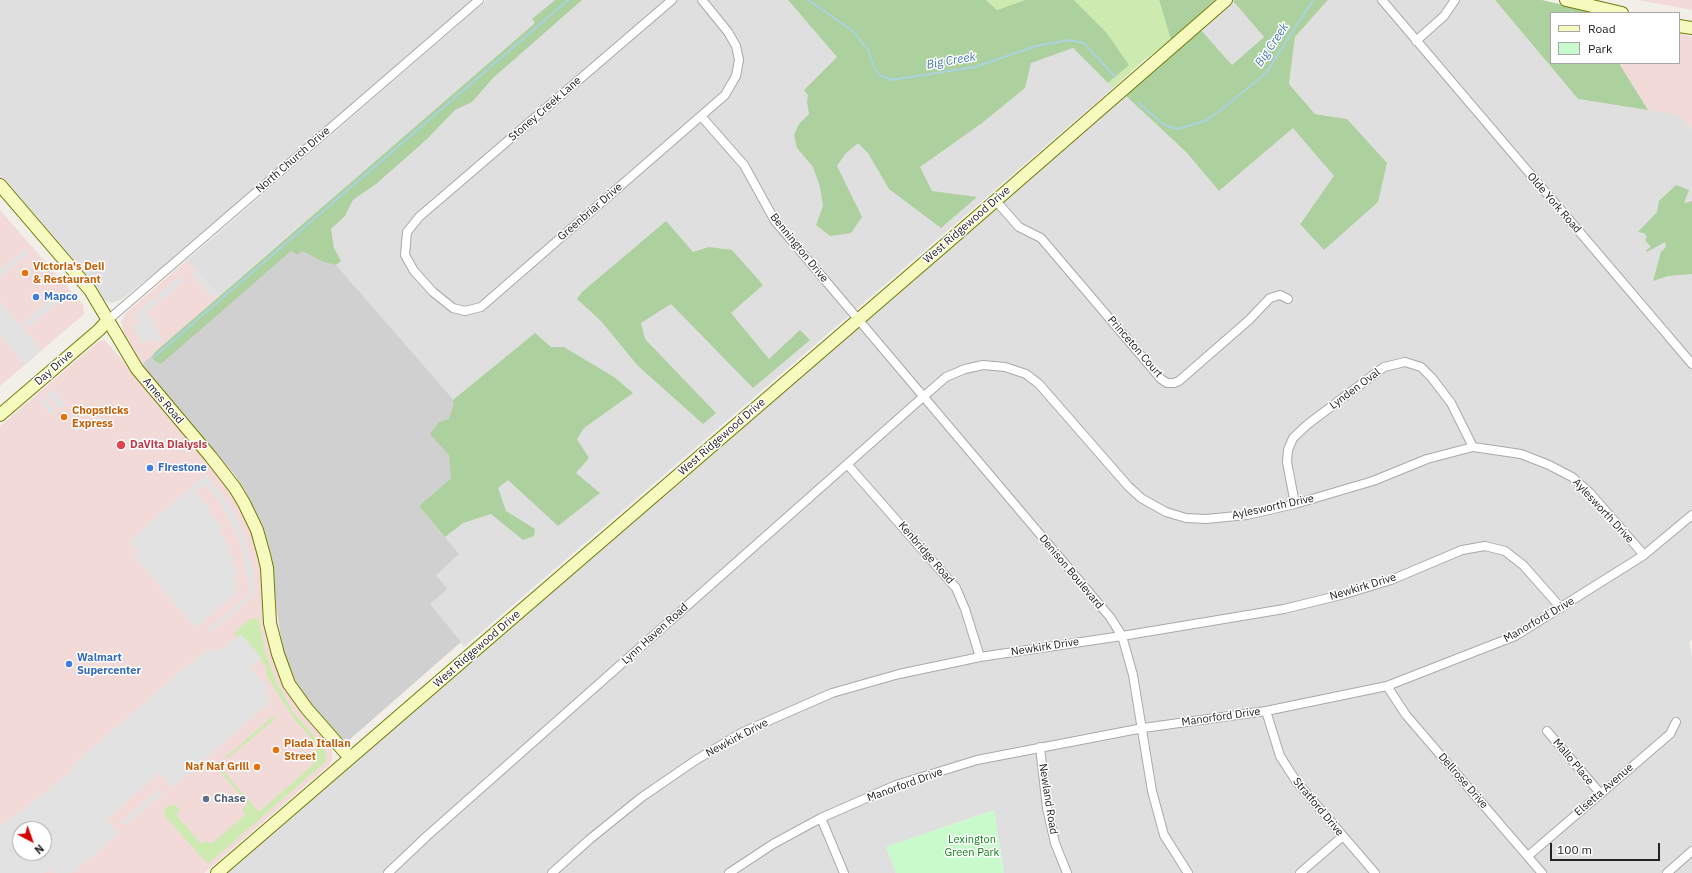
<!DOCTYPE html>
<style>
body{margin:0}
#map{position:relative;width:1692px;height:873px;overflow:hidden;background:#f2efe9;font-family:"IBM Plex Sans",sans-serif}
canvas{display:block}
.legend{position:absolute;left:1550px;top:12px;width:130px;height:52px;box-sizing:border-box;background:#fff;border:1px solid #a7a7a7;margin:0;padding:5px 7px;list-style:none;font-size:12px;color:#222}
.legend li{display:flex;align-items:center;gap:8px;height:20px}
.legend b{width:20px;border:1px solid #a7a7a7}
.north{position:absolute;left:12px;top:821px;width:40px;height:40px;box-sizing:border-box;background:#fff;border:1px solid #a7a7a7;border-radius:50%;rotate:139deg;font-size:11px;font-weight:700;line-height:16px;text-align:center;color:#222}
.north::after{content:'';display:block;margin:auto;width:14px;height:18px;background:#d40000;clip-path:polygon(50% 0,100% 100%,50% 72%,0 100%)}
.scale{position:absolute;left:1550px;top:843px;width:110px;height:18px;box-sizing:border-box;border:2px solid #222;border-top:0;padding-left:5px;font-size:12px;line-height:14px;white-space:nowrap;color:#222;-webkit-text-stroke:3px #fff;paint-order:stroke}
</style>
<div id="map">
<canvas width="1692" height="873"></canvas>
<ul class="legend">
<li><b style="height:5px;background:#f7fabf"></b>Road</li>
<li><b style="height:11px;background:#c8facc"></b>Park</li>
</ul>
<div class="north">N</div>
<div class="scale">100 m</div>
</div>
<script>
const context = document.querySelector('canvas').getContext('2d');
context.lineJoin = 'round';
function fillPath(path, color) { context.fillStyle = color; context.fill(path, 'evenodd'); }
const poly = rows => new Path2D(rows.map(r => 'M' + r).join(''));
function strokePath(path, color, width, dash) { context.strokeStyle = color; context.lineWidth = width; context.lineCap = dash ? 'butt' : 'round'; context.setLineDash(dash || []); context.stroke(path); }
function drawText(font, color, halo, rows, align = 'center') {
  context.font = font + ' "IBM Plex Sans",sans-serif'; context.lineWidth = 3; context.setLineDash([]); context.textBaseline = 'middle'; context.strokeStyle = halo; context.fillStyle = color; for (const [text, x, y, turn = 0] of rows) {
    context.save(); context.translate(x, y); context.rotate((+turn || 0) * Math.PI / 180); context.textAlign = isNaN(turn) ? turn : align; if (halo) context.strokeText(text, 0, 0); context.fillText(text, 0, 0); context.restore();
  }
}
const residential = poly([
 [0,0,473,0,175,257,122,299,112,303,104,300,0,179],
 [487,0,788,0,838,57,804,90,1042,58,1073,48,1113,88,464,647,429,604,435,575,419,506,490,443,300,225,219,296,187,260],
 [1328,0,1495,0,1578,99,1679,114,1692,130,1692,640,1689,642,1692,656,1692,873,1004,873,994,810,886,847,896,873,224,873,1124,94,1187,153,1219,191,1293,127,1335,176,1300,223,1324,250,1347,119,1315,114,1289,84,1295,37],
 [1233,1,1264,37,1232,65,1201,30]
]);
const commercial = poly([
 [1638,0,1692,0,1692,10],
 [1679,33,1692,37,1692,130,1679,115,1648,110,1620,65,1620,63,1679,63],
 [0,210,83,305,84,314,0,386],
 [187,260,219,296,142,364,123,331,121,321,126,313],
 [105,340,192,441,239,501,253,530,287,689,300,711,330,746,332,751,332,760,328,766,204,873,0,873,0,426,99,341],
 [20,829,44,829,44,853,20,853]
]);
const religious = poly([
 [301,225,491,443,419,506,459,554,436,575,447,589,430,604,461,642,348,741,337,736,311,707,297,684,283,652,277,612,271,553,263,526,245,490,235,475,145,369,142,364]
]);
const grass = poly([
 [986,0,1025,0,997,10],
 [1074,0,1159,0,1171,40,1144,60,1113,88,1108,83,1128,65,1106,32],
 [254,618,259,619,265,652,276,682,294,713,323,746,327,757,325,762,209,863,205,861,165,816,164,811,166,808,170,805,176,805,180,811,176,815,201,844,207,841,211,844,245,815,242,809,248,804,217,768,216,765,220,767,259,812,314,764,312,760,317,750,318,746,294,719,266,674,267,667,239,635,236,640,235,634,237,630,249,620],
 [272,717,278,723,274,720,228,758,226,757]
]);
const forest = poly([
 [555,0,582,0,493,78,472,102,455,110,426,140,376,184,353,200,345,216,331,229,334,248,341,261,336,265,324,262,302,251,297,255,291,251,161,364,155,361,152,357,155,352,535,23,532,19],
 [788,0,986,0,997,10,1025,0,1074,0,1106,32,1129,65,1108,83,1073,48,1031,63,1025,88,982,123,920,167,932,191,977,197,941,228,889,189,868,153,859,144,857,144,845,154,837,166,862,217,851,233,830,236,816,225,823,206,820,187,813,167,797,148,794,135,799,124,809,114,807,102,808,95,804,90,837,57],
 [1159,0,1215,0,1171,40],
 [1234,0,1328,0,1295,37,1289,84,1315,114,1347,119,1387,163,1378,202,1324,250,1300,224,1334,176,1293,128,1219,191,1187,153,1124,94,1201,30,1232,65,1264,37,1233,1],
 [1495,0,1542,0,1597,13,1551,13,1551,63,1620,63,1620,65,1648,110,1578,99],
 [1676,185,1689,190,1684,203,1692,201,1692,274,1668,276,1653,281,1661,252,1666,247,1665,242,1647,252,1646,250,1651,247,1645,240,1647,237,1644,233,1638,232,1657,212,1659,201],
 [666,221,693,252,709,247,732,250,763,285,731,313,769,359,800,330,810,340,753,388,671,304,641,323,645,339,716,413,703,424,638,366,601,321,577,299,582,292],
 [535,333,551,347,564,347,614,377,633,393,584,428,577,439,589,458,576,473,600,493,558,526,508,480,498,488,506,511,535,529,534,536,523,540,491,514,463,523,445,537,419,506,451,478,449,455,430,434,439,422,449,419,454,404,453,400]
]);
const park = poly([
 [994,810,1004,873,896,873,886,847]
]);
const parking = poly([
 [25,249,28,253,0,277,0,271],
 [197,270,217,293,212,297,192,274],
 [180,276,184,281,161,301,156,296],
 [61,290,65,296,28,328,24,323],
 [154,298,158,303,147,312,152,318,162,341,156,343,154,339,142,344,133,325,139,322,134,316],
 [0,301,42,350,25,365,0,335],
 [53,389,65,404,60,409,47,394],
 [44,397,55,411,51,415,39,401],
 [206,474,224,497,238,521,244,536,253,569,255,594,211,632,207,630,251,593,248,587,243,551,232,524,219,501,205,484,196,492,209,507,212,516,221,525,221,536,229,545,230,555,234,560,232,562,236,567,234,579,238,584,233,588,237,593,196,628,133,556,138,552,129,541],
 [241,634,262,658,251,668,268,688,264,692,271,701,172,788,159,773,107,819,119,834,72,873,54,873,50,868,44,873,0,873,0,827,18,812,26,808,73,769,71,766,190,663,208,650,219,650],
 [20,829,44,829,44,853,20,853],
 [159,789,163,793,126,825,122,821]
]);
const stream = poly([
 [808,0,853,31,868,50,874,67,880,75,891,80,975,67,1036,46,1069,40,1084,43,1115,77],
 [1138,102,1164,125,1177,129,1205,121,1226,106,1266,73,1313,0],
 [154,357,568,0]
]);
const street = poly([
 [672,0,419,217,407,232,405,255,414,271,433,292,453,308,465,311,481,307,725,95,736,76,739,60,736,46,728,32,702,0],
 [1382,0,1692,364],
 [1416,41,1444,16,1455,0],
 [701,116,744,165,775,221,1110,617,1122,636,1133,675,1152,791,1164,835,1188,873],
 [996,201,1019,227,1041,238,1161,379,1167,383,1174,383,1179,381,1249,320,1270,298,1280,295,1288,299],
 [108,320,479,0],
 [847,464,956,588,965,609,980,657],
 [1295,504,1287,462,1288,450,1293,438,1308,424,1384,367,1405,362,1421,367,1432,378,1451,403,1473,447],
 [1387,686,1406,715,1542,873],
 [1266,711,1280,756,1296,781,1375,873],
 [1547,731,1600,793],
 [1040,747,1047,808,1055,843,1067,873],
 [821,818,844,873],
 [1528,856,1670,734,1676,722],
 [388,873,427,836,923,397,946,377,965,369,983,365,1005,367,1026,374,1039,384,1128,486,1141,498,1166,512,1186,518,1206,519,1247,515,1295,504,1373,481,1427,459,1473,447,1521,454,1549,465,1572,477,1590,493,1644,555],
 [552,873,590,839,642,797,696,760,743,732,832,693,899,674,980,657,1122,636,1284,609,1345,594,1391,580,1462,550,1485,546,1505,551,1523,565,1561,608],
 [729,873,773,844,821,818,896,785,977,760,1143,728,1266,711,1387,686,1515,636,1644,555,1692,515],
 [1300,873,1343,836],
 [1667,873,1692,851]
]);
const secondary = poly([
 [1566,0,1622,13],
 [1679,26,1692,28],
 [0,185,90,290,137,369,211,457,235,488,244,503,257,530,264,555,267,568,270,623,278,654,289,684,307,709,350,758],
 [0,415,99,330,108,320],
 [217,873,947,243,1226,0]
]);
const markers = [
 [25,273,4,"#e8710a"],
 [36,297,4,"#3f7fe0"],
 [64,417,4,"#e8710a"],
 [121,445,5,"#e0444e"],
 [150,468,4,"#3f7fe0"],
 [69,664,4,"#3f7fe0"],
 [276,750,4,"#e8710a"],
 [257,767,4,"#e8710a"],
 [206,799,4,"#5c6f8a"]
];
const streetNames = [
 ["Stoney Creek Lane",545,109,-41],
 ["North Church Drive",293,160,-41],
 ["Olde York Road",1554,203,49],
 ["Greenbriar Drive",590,212,-41],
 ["West Ridgewood Drive",967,225,-41],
 ["Bennington Drive",799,248,51],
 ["Princeton Court",1135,347,49],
 ["Day Drive",54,368,-41],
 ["Lynden Oval",1355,389,-37],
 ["Ames Road",163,401,50],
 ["West Ridgewood Drive",722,437,-41],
 ["Aylesworth Drive",1273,507,-12],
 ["Aylesworth Drive",1603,511,47],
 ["Kenbridge Road",926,553,49],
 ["Denison Boulevard",1071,572,50],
 ["Newkirk Drive",1363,587,-17],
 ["Manorford Drive",1539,620,-30],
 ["Lynn Haven Road",655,634,-42],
 ["Newkirk Drive",1045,647,-9],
 ["West Ridgewood Drive",477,649,-41],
 ["Manorford Drive",1221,717,-8],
 ["Newkirk Drive",737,738,-28],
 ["Mallo Place",1573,762,50],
 ["Dellrose Drive",1463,781,49],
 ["Manorford Drive",905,785,-20],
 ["Elsetta Avenue",1604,790,-41],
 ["Newland Road",1048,799,81],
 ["Stratford Drive",1318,807,50]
];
const foodNames = [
 ["Victoria's Deli",33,267],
 ["& Restaurant",33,280],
 ["Chopsticks",72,411],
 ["Express",72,424],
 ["Piada Italian",284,744],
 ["Street",284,757],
 ["Naf Naf Grill",249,767,"right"]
];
const shopNames = [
 ["Mapco",44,297],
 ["Firestone",158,468],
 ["Walmart",77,658],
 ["Supercenter",77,671]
];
const healthNames = [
 ["DaVita Dialysis",130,445]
];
const serviceNames = [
 ["Chase",214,799]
];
const parkNames = [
 ["Lexington",972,840],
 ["Green Park",972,853]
];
const waterNames = [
 ["Big Creek",1272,45,-56],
 ["Big Creek",951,61,-10]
];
fillPath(residential, '#e0dfdf');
fillPath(commercial, '#f2dad9');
fillPath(religious, '#d0d0d0');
fillPath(grass, '#cdebb0');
fillPath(forest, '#add19e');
fillPath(park, '#c8facc');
fillPath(parking, '#e2e2e2');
strokePath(stream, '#aad3df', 2);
strokePath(street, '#a9a9a9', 10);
strokePath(secondary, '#707d05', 14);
strokePath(street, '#fff', 8);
strokePath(secondary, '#f7fabf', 12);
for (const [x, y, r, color] of markers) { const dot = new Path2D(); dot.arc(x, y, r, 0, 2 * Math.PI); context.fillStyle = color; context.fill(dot); strokePath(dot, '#fff', 1.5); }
drawText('11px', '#222', '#fff', streetNames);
drawText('bold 11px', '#c56008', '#fff', foodNames, 'left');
drawText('bold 11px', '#366cbe', '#fff', shopNames, 'left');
drawText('bold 11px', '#be3a42', '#fff', healthNames, 'left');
drawText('bold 11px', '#4e5e75', '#fff', serviceNames, 'left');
drawText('11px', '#0c8416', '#fff', parkNames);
drawText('italic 12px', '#4a7aab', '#fff', waterNames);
</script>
